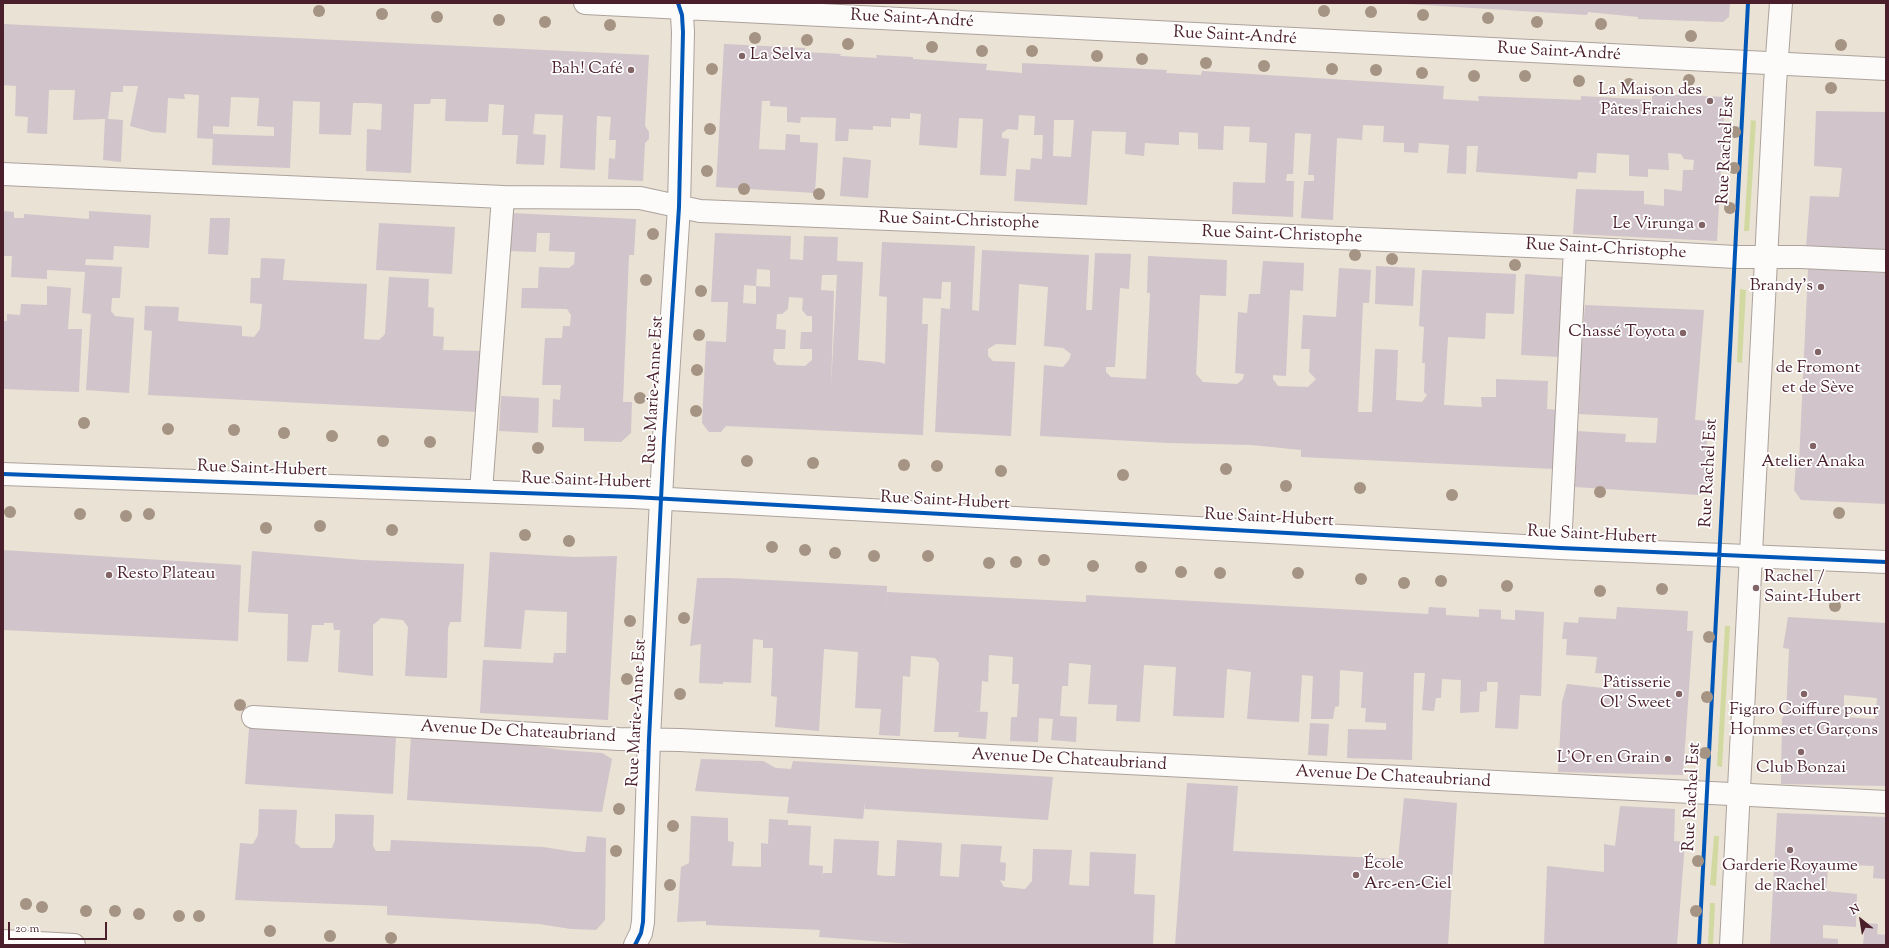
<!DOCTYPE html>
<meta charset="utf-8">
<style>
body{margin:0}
#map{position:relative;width:1889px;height:948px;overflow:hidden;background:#eae2d4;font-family:"Sorts Mill Goudy",serif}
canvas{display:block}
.frame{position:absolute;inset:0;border:4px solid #4a1f2b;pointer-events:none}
.north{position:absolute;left:1841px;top:900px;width:40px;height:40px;-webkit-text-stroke:3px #fff;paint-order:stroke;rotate:330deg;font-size:11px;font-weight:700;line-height:16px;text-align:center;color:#4a1f2b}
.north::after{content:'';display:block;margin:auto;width:14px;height:18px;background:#4a1f2b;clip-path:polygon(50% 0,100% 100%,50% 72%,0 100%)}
.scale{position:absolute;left:8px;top:922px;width:99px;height:18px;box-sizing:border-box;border:2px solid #4a1f2b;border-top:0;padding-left:5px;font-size:12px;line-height:14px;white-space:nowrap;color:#4a1f2b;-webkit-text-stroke:3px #fff;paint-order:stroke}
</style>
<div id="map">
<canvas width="1889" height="948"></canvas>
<div class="frame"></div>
<div class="north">N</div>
<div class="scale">20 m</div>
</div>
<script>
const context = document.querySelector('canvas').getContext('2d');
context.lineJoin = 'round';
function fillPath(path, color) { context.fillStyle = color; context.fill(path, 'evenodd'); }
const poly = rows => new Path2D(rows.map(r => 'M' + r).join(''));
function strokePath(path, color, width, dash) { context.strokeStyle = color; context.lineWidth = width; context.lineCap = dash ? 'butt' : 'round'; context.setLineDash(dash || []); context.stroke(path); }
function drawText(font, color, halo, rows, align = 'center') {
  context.font = font + ' "Sorts Mill Goudy",serif'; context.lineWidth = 3.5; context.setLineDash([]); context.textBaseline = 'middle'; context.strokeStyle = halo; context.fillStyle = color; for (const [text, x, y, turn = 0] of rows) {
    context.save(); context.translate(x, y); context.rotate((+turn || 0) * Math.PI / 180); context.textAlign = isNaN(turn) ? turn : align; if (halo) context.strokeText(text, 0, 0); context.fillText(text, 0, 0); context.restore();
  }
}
const green = poly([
 [1751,120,1756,121,1749,231,1744,231],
 [1740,289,1746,290,1742,363,1737,362],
 [1725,626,1730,626,1722,767,1717,766],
 [1714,836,1719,836,1716,886,1710,885],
 [1710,903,1715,903,1713,945,1708,945]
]);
const building = poly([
 [1391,3,1730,3,1729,17,1723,22,1638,19,1638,17,1588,12,1587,15],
 [3,24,649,55,645,126,649,132,649,139,645,143,643,181,608,179,609,158,615,159,616,140,609,140,611,117,597,116,595,170,560,168,563,115,535,114,533,134,546,135,544,165,516,164,518,135,502,135,504,105,489,104,488,122,445,121,446,99,431,99,430,104,414,104,411,173,366,171,367,129,381,130,382,104,367,103,353,103,351,135,319,134,320,102,293,101,290,168,212,165,213,139,197,138,199,95,184,94,185,99,168,98,166,133,152,132,130,126,138,86,123,86,123,92,111,92,108,119,123,120,121,162,103,160,105,119,73,120,75,90,49,90,47,134,27,133,28,117,15,116,16,86,3,85],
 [231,97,259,98,257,126,274,127,274,136,213,134,213,126,229,127],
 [724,44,805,48,805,52,841,54,840,56,877,58,876,55,913,57,913,59,987,64,986,70,1022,73,1022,63,1167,70,1166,73,1201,75,1202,71,1444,86,1443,99,1479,101,1478,96,1581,100,1581,96,1652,100,1652,94,1725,97,1717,241,1573,234,1576,189,1644,191,1644,204,1664,206,1664,189,1682,191,1683,170,1693,170,1694,160,1684,159,1681,154,1668,153,1669,170,1648,169,1648,177,1629,176,1629,155,1597,153,1596,173,1578,172,1577,179,1476,172,1478,146,1467,146,1466,174,1447,173,1449,145,1419,143,1418,153,1404,152,1404,143,1383,142,1384,126,1363,125,1362,140,1337,138,1333,220,1301,218,1304,181,1314,181,1314,175,1308,175,1311,134,1295,133,1293,174,1287,174,1286,181,1294,181,1293,217,1232,214,1233,182,1265,183,1267,143,1249,142,1250,127,1224,126,1223,150,1198,149,1198,133,1179,132,1179,145,1145,143,1144,156,1125,154,1126,132,1092,131,1087,205,1014,201,1016,169,1030,170,1031,158,1042,159,1043,135,1034,135,1035,116,1019,115,1018,130,1008,129,1002,133,1002,138,1009,139,1006,176,980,175,983,119,959,118,957,148,919,145,921,114,910,113,910,119,891,118,891,127,873,126,873,130,849,129,848,141,835,141,836,118,801,117,800,123,787,122,787,107,770,106,770,101,762,101,759,149,785,150,786,134,800,135,800,142,818,143,815,193,716,187],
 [1054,120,1074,120,1071,157,1053,156],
 [1816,111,1886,112,1886,250,1806,247,1810,196,1839,197,1842,168,1814,166],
 [843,157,871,160,868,198,840,196],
 [3,211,14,212,14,218,24,218,24,214,89,219,89,211,151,215,149,248,114,246,113,260,86,259,85,265,122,267,120,298,112,298,111,311,115,316,134,318,129,393,86,390,91,314,82,313,85,272,47,270,47,279,11,277,12,256,3,256],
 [510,213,636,219,634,255,629,255,623,402,632,402,631,433,621,442,584,441,584,428,552,427,553,399,560,400,561,385,542,385,545,338,562,338,563,326,570,326,571,315,567,309,521,308,522,288,538,288,539,267,569,268,574,264,575,252,549,251,550,233,537,233,536,252,508,251],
 [210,218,230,218,228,255,208,254],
 [379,223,455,227,452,274,376,270],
 [715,233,791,236,790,259,803,260,804,236,838,237,837,261,863,262,858,360,879,362,885,364,887,297,879,296,882,242,975,246,972,310,979,311,982,250,1089,255,1086,310,1092,310,1095,253,1131,254,1129,289,1120,288,1115,367,1106,367,1106,372,1111,377,1146,379,1150,293,1147,293,1148,256,1227,260,1226,296,1200,295,1196,374,1203,382,1237,384,1243,379,1244,374,1235,373,1238,312,1247,313,1249,294,1260,294,1263,261,1304,263,1303,291,1290,290,1286,376,1273,375,1273,379,1278,386,1308,387,1316,379,1309,372,1310,349,1301,349,1303,315,1336,317,1339,268,1371,270,1369,303,1363,303,1358,412,1372,412,1375,349,1398,350,1396,400,1422,402,1427,395,1424,392,1425,363,1422,363,1424,327,1419,326,1422,270,1516,274,1514,314,1486,313,1485,339,1448,337,1444,405,1482,407,1481,397,1496,397,1496,379,1548,381,1547,409,1557,410,1555,469,1301,457,1301,450,1252,445,1169,443,1040,436,1044,365,1063,367,1069,360,1071,354,1063,348,1044,346,1048,287,1019,284,1016,345,996,344,988,349,988,356,993,361,1015,362,1011,436,935,432,941,308,950,309,951,282,942,282,941,299,923,298,922,324,928,324,923,435,726,426,721,432,709,432,702,423,706,341,726,342,728,302,711,302],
 [757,269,770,270,770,287,756,286,756,304,743,303,744,285,756,286],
 [822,275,837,275,831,387,834,291,821,290],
 [789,297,803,298,802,310,807,316,812,316,812,332,801,332,800,349,812,349,812,360,805,366,777,365,773,360,774,349,785,349,786,330,776,329,777,314,782,314,788,309],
 [261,258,285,259,283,280,367,284,364,339,379,340,385,334,389,277,429,279,428,307,434,308,433,336,444,337,443,350,482,351,479,412,148,395,152,331,144,330,145,306,179,307,178,321,242,326,242,336,254,337,260,329,262,304,250,303,251,278,260,278],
 [1376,266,1415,268,1413,306,1375,304],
 [1808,269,1886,273,1886,504,1801,500,1794,490,1796,463,1799,463],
 [1525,274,1564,277,1561,338,1582,344,1585,305,1704,310,1695,420,1708,421,1705,489,1698,495,1575,487,1577,431,1626,434,1625,442,1656,443,1658,418,1579,414,1581,358,1521,355],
 [47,286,71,288,68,329,82,329,79,392,3,389,3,321,7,321,7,314,20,315,21,304,47,305],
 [501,396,539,398,538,433,499,431],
 [3,550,241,565,238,641,3,630],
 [252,551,362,560,464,564,461,622,450,622,448,629,447,678,405,676,408,627,403,620,381,618,373,625,373,676,338,672,340,630,334,630,333,623,324,623,324,625,312,625,308,662,287,661,288,614,248,612],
 [490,552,574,557,617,556,608,720,480,713,483,660,553,663,554,653,566,653,567,612,525,610,521,649,484,647],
 [697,578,729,578,887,586,886,616,887,592,1086,602,1086,595,1428,614,1429,607,1446,608,1446,615,1479,617,1479,609,1501,610,1501,619,1515,620,1515,610,1544,612,1541,696,1520,695,1518,729,1495,728,1498,682,1487,682,1487,691,1480,692,1479,712,1460,713,1461,680,1442,679,1441,698,1436,698,1434,711,1422,710,1425,673,1414,673,1412,760,1347,758,1348,729,1386,730,1386,723,1365,722,1366,708,1361,708,1363,672,1340,670,1339,706,1335,707,1333,719,1311,719,1313,676,1302,675,1299,722,1247,719,1251,672,1227,669,1224,718,1173,716,1176,667,1144,665,1140,722,1116,721,1117,705,1088,704,1091,665,1069,663,1068,686,1062,686,1060,716,1077,717,1076,742,1051,740,1053,719,1039,718,1038,742,1010,741,1011,717,1017,717,1019,684,1012,684,1013,657,989,655,988,682,982,681,980,711,972,711,988,712,986,739,958,737,959,732,934,732,939,663,935,658,911,656,910,677,903,676,900,736,879,735,881,709,855,708,858,652,824,649,819,731,775,727,777,697,771,696,773,648,763,648,763,640,753,639,751,683,723,682,723,684,699,683,701,644,690,646],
 [1617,607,1688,611,1687,631,1693,631,1683,775,1558,772,1562,702,1567,684,1612,689,1612,674,1595,673,1597,657,1566,655,1567,639,1562,639,1564,622,1578,623,1579,617,1616,619],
 [1788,617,1886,623,1886,786,1781,784,1782,718,1786,714,1789,649,1783,648],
 [1844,695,1877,698,1875,719,1844,717],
 [1310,723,1329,724,1327,756,1308,755],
 [249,728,396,736,393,794,245,784],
 [411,736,530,745,562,750,602,753,612,759,602,812,407,800],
 [701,759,763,761,776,768,791,769,793,761,1053,777,1048,820,865,809,865,803,863,819,787,813,789,797,695,791],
 [1187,783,1238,786,1233,851,1398,859,1404,798,1457,803,1448,945,1175,945],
 [1620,806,1675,809,1674,841,1685,842,1677,945,1544,945,1547,866,1604,872,1604,844,1615,846],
 [259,809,297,810,295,843,301,848,332,848,335,840,335,814,374,815,373,846,376,851,390,851,391,840,543,847,575,852,585,852,587,836,606,838,605,920,596,930,571,929,539,924,387,915,387,906,235,900,240,843,253,844,258,835],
 [1777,813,1886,817,1886,879,1873,878,1874,866,1833,864,1828,869,1826,891,1857,894,1856,927,1823,925,1823,938,1838,939,1838,945,1770,945],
 [691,816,728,818,728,841,734,842,732,866,761,867,761,843,768,844,769,819,788,820,788,825,811,826,809,865,823,866,822,881,823,873,832,873,834,839,879,841,877,875,886,876,895,876,897,840,942,843,940,876,959,877,961,844,1002,846,1000,862,1006,863,1005,881,1000,880,1004,887,1025,889,1032,881,1033,849,1072,850,1069,885,1089,886,1090,852,1136,854,1134,894,1155,895,1153,945,926,945,819,937,820,930,706,925,706,921,677,922,681,867,689,863],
 [1865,923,1878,924,1877,934,1886,935,1886,945,1863,945]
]);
const minor = poly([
 [585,3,1886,69],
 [3,174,503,197,640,198,700,211,1575,248,1735,257,1801,257,1886,261],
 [3,474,633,497,1560,548,1886,562],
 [481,491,503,197],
 [1560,548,1575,248],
 [253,717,619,739,680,740,1886,802],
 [3,941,74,945],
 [635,945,641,933,643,922,649,739,664,439,679,207,683,32,682,15,678,3]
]);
const major = poly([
 [1731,945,1775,84,1781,3]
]);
const cycleway = poly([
 [3,474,633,497,1560,548,1886,562],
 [635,945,641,933,643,922,649,739,664,439,679,207,683,32,682,15,678,3],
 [1699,945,1748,3]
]);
const trees = [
 [319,11],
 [1324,11],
 [1371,12],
 [382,14],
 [1423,15],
 [437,17],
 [1488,18],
 [499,20],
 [545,22],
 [1537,22],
 [1601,24],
 [610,25],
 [1691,36],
 [755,38],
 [807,40],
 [848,44],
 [1841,45],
 [932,47],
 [982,51],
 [1032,51],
 [1097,56],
 [1142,59],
 [1206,63],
 [1264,66],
 [712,69],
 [1332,69],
 [1376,70],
 [1422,73],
 [1474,76],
 [1525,76],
 [1689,80],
 [1579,81],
 [1629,84],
 [1831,88],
 [710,129],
 [1735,132],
 [1734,168],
 [707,171],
 [744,189],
 [819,194],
 [1730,208],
 [653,234],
 [1355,255],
 [1392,259],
 [1515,265],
 [646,280],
 [701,291],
 [699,335],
 [697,370],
 [640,398],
 [696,411],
 [84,423],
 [168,429],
 [234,430],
 [284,433],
 [332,436],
 [383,441],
 [430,442],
 [538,448],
 [747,461],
 [813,463],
 [904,465],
 [937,466],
 [1226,469],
 [1001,471],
 [1123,475],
 [1286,486],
 [1360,488],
 [1600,492],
 [1452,495],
 [10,512],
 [1839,513],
 [80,514],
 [149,514],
 [126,516],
 [320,526],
 [266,528],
 [392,530],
 [525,535],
 [569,541],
 [772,547],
 [805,550],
 [835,553],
 [874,556],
 [928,556],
 [1044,560],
 [1016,562],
 [989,563],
 [1093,566],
 [1141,567],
 [1181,572],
 [1220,573],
 [1298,573],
 [1361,579],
 [1441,581],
 [1404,583],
 [1507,586],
 [1662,589],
 [1600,591],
 [1835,606],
 [684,618],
 [630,621],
 [1709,637],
 [627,679],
 [680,694],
 [1707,697],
 [240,705],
 [1705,753],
 [619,809],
 [673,826],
 [616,851],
 [1698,861],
 [670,885],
 [26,904],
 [42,907],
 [86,911],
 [115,911],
 [1696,911],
 [139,914],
 [179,916],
 [199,916],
 [270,931],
 [330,936],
 [391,938]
];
const markers = [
 [742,56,4,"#826366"],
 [631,70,4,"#826366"],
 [1710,101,4,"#826366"],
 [1702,225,4,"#826366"],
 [1821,287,4,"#826366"],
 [1683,333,4,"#826366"],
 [1818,352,4,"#826366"],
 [1813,446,4,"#826366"],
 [109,575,4,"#826366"],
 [1756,588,4,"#826366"],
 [1679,694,4,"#826366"],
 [1804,694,4,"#826366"],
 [1801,752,4,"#826366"],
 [1668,759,4,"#826366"],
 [1790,850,4,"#826366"],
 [1356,875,4,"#826366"]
];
const streetNames = [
 ["Rue Saint-André",912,20,3],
 ["Rue Saint-André",1235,37,3],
 ["Rue Saint-André",1559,53,3],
 ["Rue Rachel Est",1727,150,-87],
 ["Rue Saint-Christophe",959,222,2],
 ["Rue Saint-Christophe",1282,236,2],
 ["Rue Saint-Christophe",1606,250,3],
 ["Rue Marie-Anne Est",655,390,-87],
 ["Rue Saint-Hubert",262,470,2],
 ["Rue Rachel Est",1710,473,-87],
 ["Rue Saint-Hubert",586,482,2],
 ["Rue Saint-Hubert",945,502,3],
 ["Rue Saint-Hubert",1269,519,3],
 ["Rue Saint-Hubert",1592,536,3],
 ["Rue Marie-Anne Est",638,713,-87],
 ["Avenue De Chateaubriand",518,733,3],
 ["Avenue De Chateaubriand",1069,761,3],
 ["Avenue De Chateaubriand",1393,778,3],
 ["Rue Rachel Est",1693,797,-87]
];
const poiNames = [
 ["La Selva",750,56,"left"],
 ["Bah! Café",623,70],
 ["La Maison des",1702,91],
 ["Pâtes Fraiches",1702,111],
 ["Le Virunga",1694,225],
 ["Brandy's",1813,287],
 ["Chassé Toyota",1675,333],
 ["de Fromont",1818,369,"center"],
 ["et de Sève",1818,389,"center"],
 ["Atelier Anaka",1813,463,"center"],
 ["Resto Plateau",117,575,"left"],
 ["Rachel /",1764,578,"left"],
 ["Saint-Hubert",1764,598,"left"],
 ["Pâtisserie",1671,684],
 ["Ol' Sweet",1671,704],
 ["Figaro Coiffure pour",1804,711,"center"],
 ["Hommes et Garçons",1804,731,"center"],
 ["L'Or en Grain",1660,759],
 ["Club Bonzai",1801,769,"center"],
 ["École",1364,865,"left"],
 ["Arc-en-Ciel",1364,885,"left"],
 ["Garderie Royaume",1790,867,"center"],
 ["de Rachel",1790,887,"center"]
];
fillPath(green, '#d1d9a0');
fillPath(building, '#d1c4cb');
strokePath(minor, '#aca29c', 24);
strokePath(major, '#aca29c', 24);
strokePath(minor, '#fcfbf9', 22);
strokePath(major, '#fcfbf9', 22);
strokePath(cycleway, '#0057b8', 4);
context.fillStyle = '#a59483';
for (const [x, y] of trees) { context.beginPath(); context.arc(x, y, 6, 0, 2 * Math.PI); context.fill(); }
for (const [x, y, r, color] of markers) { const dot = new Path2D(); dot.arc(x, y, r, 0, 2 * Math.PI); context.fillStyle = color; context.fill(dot); strokePath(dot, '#fff', 1.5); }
drawText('17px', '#4a1f2b', '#fff', streetNames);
drawText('17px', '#4a1f2b', '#fff', poiNames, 'right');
</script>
